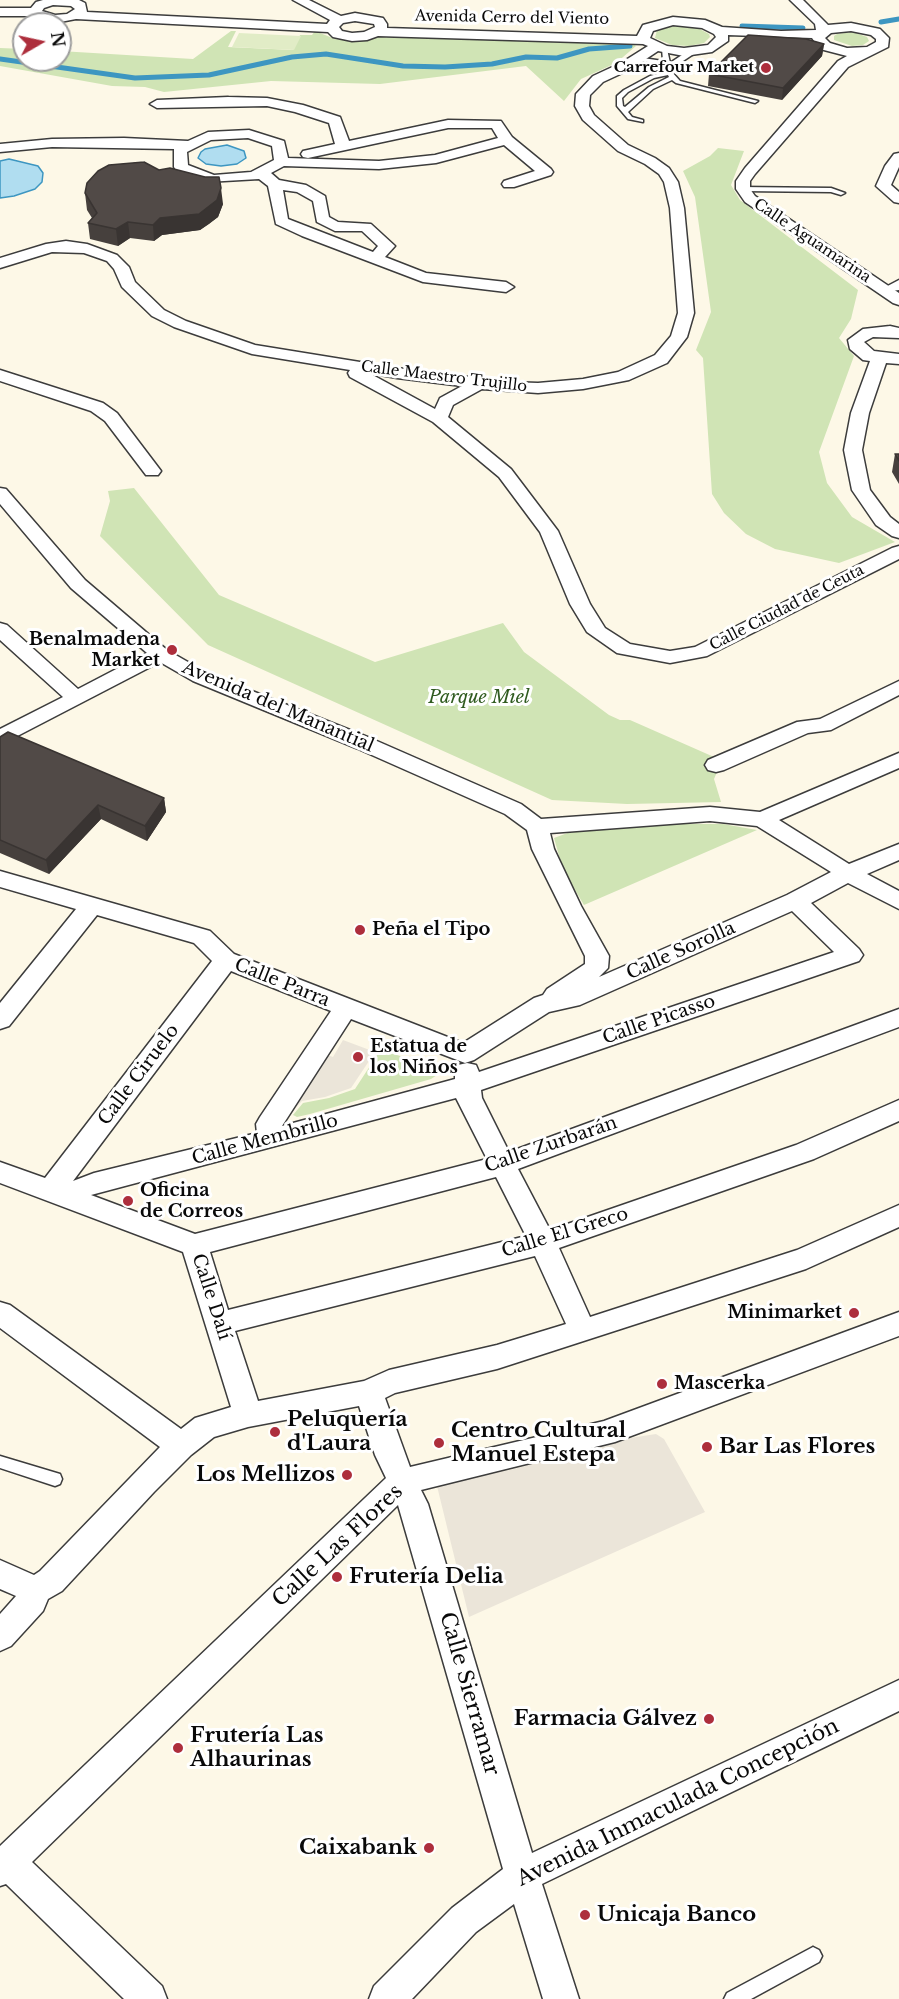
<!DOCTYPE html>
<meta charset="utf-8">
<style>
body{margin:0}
#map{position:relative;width:899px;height:1999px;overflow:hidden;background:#fdf8e7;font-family:"Libre Baskerville",serif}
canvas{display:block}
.north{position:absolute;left:12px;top:12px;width:60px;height:60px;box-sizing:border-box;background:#fff;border:2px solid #9d9d9d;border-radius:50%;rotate:81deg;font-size:16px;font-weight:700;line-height:24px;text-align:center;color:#090909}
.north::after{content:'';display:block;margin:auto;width:21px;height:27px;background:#ad2e3c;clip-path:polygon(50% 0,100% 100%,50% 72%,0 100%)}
</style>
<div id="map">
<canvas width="899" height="1999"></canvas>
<div class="north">N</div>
</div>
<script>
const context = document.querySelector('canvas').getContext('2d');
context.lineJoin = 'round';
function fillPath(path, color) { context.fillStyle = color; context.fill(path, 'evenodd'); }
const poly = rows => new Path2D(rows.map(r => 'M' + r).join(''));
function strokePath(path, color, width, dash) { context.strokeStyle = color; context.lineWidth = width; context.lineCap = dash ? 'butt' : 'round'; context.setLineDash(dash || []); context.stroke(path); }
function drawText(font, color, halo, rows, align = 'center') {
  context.font = font + ' "Libre Baskerville",serif'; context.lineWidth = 6; context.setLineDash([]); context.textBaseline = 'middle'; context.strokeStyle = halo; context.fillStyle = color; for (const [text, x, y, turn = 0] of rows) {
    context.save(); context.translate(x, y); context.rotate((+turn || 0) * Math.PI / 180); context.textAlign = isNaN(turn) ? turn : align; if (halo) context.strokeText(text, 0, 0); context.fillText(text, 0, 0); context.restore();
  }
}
const green = poly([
 [680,25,698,28,709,34,710,37,704,43,689,46,672,45,655,38,657,30],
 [231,31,236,31,228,47,293,50,300,35,312,35,315,31,335,39,351,40,383,35,631,43,636,46,616,63,581,79,564,101,526,66,380,84,271,81,164,92,145,87,112,86,0,66,0,48,24,49,24,60,60,60,60,51,193,59],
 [853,32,867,37,869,41,863,45,852,46,834,40,834,36,837,34],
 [718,148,744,151,731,185,740,200,858,290,851,319,839,338,854,356,819,452,827,483,852,517,895,542,839,563,775,549,746,534,724,513,712,494,703,358,696,350,711,312,695,197,683,171,710,156],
 [134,488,219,595,375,662,503,623,524,652,609,715,620,720,630,720,714,757,717,772,714,779,721,802,627,804,552,800,208,645,100,536,110,501,108,491],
 [671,824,723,824,757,830,584,905,563,870,554,838,573,831],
 [381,1049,432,1068,437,1075,431,1079,310,1114,297,1117,293,1115,303,1103,329,1098,355,1089]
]);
const pitch = poly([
 [239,33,301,36,294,50,232,47]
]);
const plaza = poly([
 [343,1040,375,1052,351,1088,325,1097,302,1101,287,1117,317,1051,333,1057],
 [656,1434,664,1439,705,1512,469,1617,437,1486,514,1469,604,1442]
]);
const water = poly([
 [227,145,244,151,246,158,237,164,221,166,206,164,198,158,201,152,205,149,227,145],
 [9,159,38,166,43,173,42,182,35,189,14,196,0,198,0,161,9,159]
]);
const stream = poly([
 [881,22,899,19],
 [742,26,803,28],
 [0,59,135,78,209,75,292,57,326,54,403,66,445,67,492,64,526,57,557,58,589,49,630,46]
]);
const lane = poly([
 [662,48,667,49,670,63,685,53,695,49,698,51,671,69,672,72,680,81,758,101,755,103,676,83,672,80,653,89,628,112,632,117,643,120,643,122,628,119,617,106,617,96,624,90,650,76,665,72,664,65,633,59,636,57,663,61,662,48],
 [668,75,669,77,649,87,625,107,623,106,622,98,628,92,654,78,668,75],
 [740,187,831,188,845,193,841,195,831,192,743,191,740,191,740,187],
 [899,280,899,290,884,292,880,290,899,280],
 [0,1456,60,1474,62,1479,60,1484,55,1486,0,1468,0,1456],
 [813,1947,819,1950,822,1956,819,1962,751,1999,724,1999,727,1993,813,1947]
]);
const street = poly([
 [43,0,79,0,85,3,87,12,327,24,330,20,293,0,309,0,341,16,355,13,383,18,387,24,387,28,637,36,643,25,673,17,705,20,722,27,781,31,816,30,815,24,790,0,803,0,828,25,851,23,880,29,889,38,888,47,848,67,755,174,750,181,750,189,755,196,899,293,899,305,893,303,745,202,736,189,736,181,745,168,838,61,847,56,820,49,812,38,728,35,728,41,712,52,684,56,658,51,631,69,603,82,590,95,589,106,594,115,628,145,655,158,669,168,678,182,684,208,694,313,687,337,667,363,629,380,583,389,538,393,482,389,453,405,448,417,511,469,558,531,590,604,605,628,630,644,670,651,695,647,892,548,899,546,899,559,707,656,670,663,617,653,587,632,570,604,540,532,499,477,433,422,350,377,348,373,350,370,252,354,174,327,152,316,122,287,114,269,107,261,84,253,52,252,0,268,0,258,46,244,66,241,87,244,117,255,129,267,135,282,164,310,186,321,255,345,397,368,509,382,538,383,583,379,618,372,655,355,671,336,678,313,670,208,664,182,659,174,645,164,618,151,583,120,575,106,576,94,593,76,621,63,648,46,643,44,378,36,367,40,352,41,333,37,328,32,76,19,55,23,36,20,32,16,0,16,0,8,31,8,36,2,43,0],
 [53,5,71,6,75,9,67,14,55,15,42,11,44,8,53,5],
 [355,21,374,24,375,27,364,32,352,33,342,31,339,27,343,23,355,21],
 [673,25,702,28,714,34,716,37,708,45,684,48,667,46,650,38,653,31,673,25],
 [851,31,871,35,876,39,876,42,867,47,847,48,830,43,825,38,831,33,851,31],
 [369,373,397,378,462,386,440,398,435,409,369,373],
 [228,97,267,98,303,105,340,117,349,141,448,120,501,121,512,137,551,169,553,172,551,175,514,187,504,187,502,184,504,181,535,171,504,145,436,163,379,169,284,166,271,173,279,180,306,185,325,196,329,217,338,222,371,224,395,246,385,257,426,273,506,282,514,287,506,292,423,282,302,236,276,224,268,186,259,179,207,182,176,170,174,167,174,149,52,147,0,152,0,144,52,139,124,138,188,141,208,132,249,130,284,141,288,158,379,161,435,155,498,138,492,128,448,128,308,158,303,157,301,154,303,151,335,144,329,123,295,112,267,106,157,108,150,104,157,100,228,97],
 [248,138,272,146,274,160,251,172,214,175,188,165,187,152,211,140,248,138],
 [283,190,297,192,313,201,317,222,335,231,362,231,378,246,373,252,288,219,283,190],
 [899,153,899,167,891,185,899,192,899,203,894,202,876,186,885,166,894,154,899,153],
 [890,326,899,328,899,338,873,337,864,342,874,351,899,354,899,364,886,363,869,413,862,450,870,490,890,517,899,524,899,538,892,536,876,525,852,490,844,450,851,413,870,361,863,360,850,349,848,340,863,329,890,326],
 [0,370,103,403,117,413,161,471,158,475,146,475,105,421,91,411,0,381,0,370],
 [0,488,6,489,85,580,167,650,207,673,370,738,521,804,541,819,710,807,760,812,899,753,899,768,779,820,849,864,899,844,899,860,867,874,899,891,899,909,848,883,811,903,859,949,863,955,859,961,481,1090,482,1098,509,1152,899,1009,899,1027,518,1169,550,1230,796,1145,899,1100,899,1121,814,1159,559,1248,590,1317,797,1250,899,1205,899,1227,806,1269,497,1369,395,1393,385,1398,410,1467,604,1421,899,1312,899,1336,615,1442,421,1490,428,1504,532,1853,899,1680,899,1711,542,1884,579,1999,543,1999,514,1904,476,1932,412,1999,369,1999,374,1986,452,1908,503,1869,398,1505,32,1862,162,1986,167,1999,124,1999,6,1884,0,1886,0,1846,386,1478,375,1455,359,1406,248,1427,214,1437,191,1455,154,1492,62,1591,48,1599,43,1611,11,1646,0,1651,0,1614,16,1596,0,1589,0,1560,34,1575,40,1571,160,1447,0,1328,0,1302,10,1305,181,1429,195,1418,231,1407,183,1252,0,1183,0,1162,45,1178,212,961,194,943,97,915,9,1026,0,1029,0,1003,76,909,0,887,0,871,210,931,234,954,463,1043,534,998,543,995,547,989,585,964,585,956,532,849,527,830,505,814,356,748,193,681,160,662,0,745,0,729,63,697,0,640,0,623,7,625,78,689,147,653,71,588,0,504,0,488],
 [710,821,757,826,831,872,787,895,599,977,608,968,609,956,581,906,554,849,550,833,710,821],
 [792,911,834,952,479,1072,476,1065,467,1063,458,1065,455,1072,455,1079,282,1126,351,1019,465,1063,474,1060,549,1012,580,1005,792,911],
 [231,971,331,1011,260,1117,256,1124,257,1133,94,1173,73,1181,231,971],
 [456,1098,487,1159,195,1234,91,1195,456,1098],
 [496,1177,526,1236,228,1310,210,1252,496,1177],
 [535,1256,566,1324,497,1345,389,1370,364,1381,258,1401,235,1331,535,1256],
 [899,681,899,695,831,730,808,733,724,770,716,772,708,770,705,765,708,760,797,722,820,719,899,681]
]);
const wall = poly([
 [824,44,822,56,782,100,708,86,709,74],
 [159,170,223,204,218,217,200,230,162,235,154,241,130,238,118,246,90,239,88,223,92,218,87,210,85,193],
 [895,454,899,454,899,484,892,472],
 [0,737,164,798,166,812,147,841,101,819,49,874,0,853]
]);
const shadedWall = poly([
 [824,44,822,56,782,100,783,88],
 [221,188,223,204,218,217,209,224,200,230,162,235,154,241,153,225,160,218],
 [128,222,130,238,118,246,116,229],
 [164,798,166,812,147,841,145,826],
 [98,805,101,819,49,874,46,860]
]);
const building = poly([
 [748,35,806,39,824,44,783,88,709,74,748,35],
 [144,162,159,170,170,168,205,177,219,177,221,188,217,200,199,214,160,218,153,225,128,222,116,229,88,223,97,213,85,193,87,183,98,171,109,165,144,162],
 [895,454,899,454,899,461,895,454],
 [8,732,164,798,145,826,98,805,46,860,0,840,0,737,8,732]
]);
const markers = [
 [766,68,6,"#ad2e3c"],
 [172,650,6,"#ad2e3c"],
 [360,930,6,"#ad2e3c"],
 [358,1057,6,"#ad2e3c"],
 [128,1201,6,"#ad2e3c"],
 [854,1313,6,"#ad2e3c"],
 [662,1384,6,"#ad2e3c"],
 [275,1432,6,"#ad2e3c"],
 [439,1443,6,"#ad2e3c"],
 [707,1447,6,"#ad2e3c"],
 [347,1475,6,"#ad2e3c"],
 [337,1577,6,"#ad2e3c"],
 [709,1719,6,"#ad2e3c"],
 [178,1748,6,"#ad2e3c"],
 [429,1848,6,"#ad2e3c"],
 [585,1915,6,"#ad2e3c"]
];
const farStreetnames = [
 ["Avenida Cerro del Viento",512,18,1],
 ["Calle Aguamarina",812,241,34],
 ["Calle Maestro Trujillo",444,377,7],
 ["Calle Ciudad de Ceuta",787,608,-27]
];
const farPoinames = [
 ["Carrefour Market",754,68]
];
const poiNames = [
 ["Benalmadena",160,640,"right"],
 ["Market",160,661,"right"],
 ["Peña el Tipo",372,930],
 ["Estatua de",370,1047],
 ["los Niños",370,1068],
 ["Oficina",140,1191],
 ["de Correos",140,1212],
 ["Minimarket",842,1313,"right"],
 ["Mascerka",674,1384]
];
const parkNames = [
 ["Parque Miel",479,698]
];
const streetNames = [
 ["Avenida del Manantial",278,707,23],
 ["Calle Sorolla",681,951,-24],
 ["Calle Parra",282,983,22],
 ["Calle Picasso",659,1020,-19],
 ["Calle Ciruelo",139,1075,-53],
 ["Calle Membrillo",265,1140,-15],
 ["Calle Zurbarán",551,1145,-19],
 ["Calle El Greco",565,1233,-17],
 ["Calle Dalí",211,1297,72]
];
const nearPoinames = [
 ["Peluquería",287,1420],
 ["d'Laura",287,1444],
 ["Centro Cultural",451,1431],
 ["Manuel Estepa",451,1455],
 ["Bar Las Flores",719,1447],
 ["Los Mellizos",335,1475,"right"],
 ["Frutería Delia",349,1577],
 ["Farmacia Gálvez",697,1719,"right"],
 ["Frutería Las",190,1736],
 ["Alhaurinas",190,1760],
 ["Caixabank",417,1848,"right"],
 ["Unicaja Banco",597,1915]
];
const nearStreetnames = [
 ["Calle Las Flores",338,1546,-43],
 ["Calle Sierramar",469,1694,74],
 ["Avenida Inmaculada Concepción",678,1803,-26]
];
fillPath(green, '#d0e4b5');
fillPath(pitch, '#e1ecc6');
fillPath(plaza, '#ebe5d9');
fillPath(water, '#b0ddf0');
strokePath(water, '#3d96c1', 1.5);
strokePath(stream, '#3d96c1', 5);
strokePath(lane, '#3c3c3c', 3);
strokePath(street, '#3c3c3c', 3);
fillPath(lane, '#fff');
fillPath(street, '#fff');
fillPath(wall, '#46403d');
fillPath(shadedWall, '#393432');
fillPath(building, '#514a47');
strokePath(building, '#393432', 1.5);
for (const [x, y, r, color] of markers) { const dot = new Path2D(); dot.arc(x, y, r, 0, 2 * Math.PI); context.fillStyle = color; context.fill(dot); strokePath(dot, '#fff', 2); }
drawText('15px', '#090909', '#fff', farStreetnames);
drawText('bold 15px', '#090909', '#fff', farPoinames, 'right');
drawText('bold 18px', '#090909', '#fff', poiNames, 'left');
drawText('italic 18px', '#305b20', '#fff', parkNames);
drawText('18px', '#090909', '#fff', streetNames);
drawText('bold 21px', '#090909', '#fff', nearPoinames, 'left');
drawText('21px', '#090909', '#fff', nearStreetnames);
</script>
